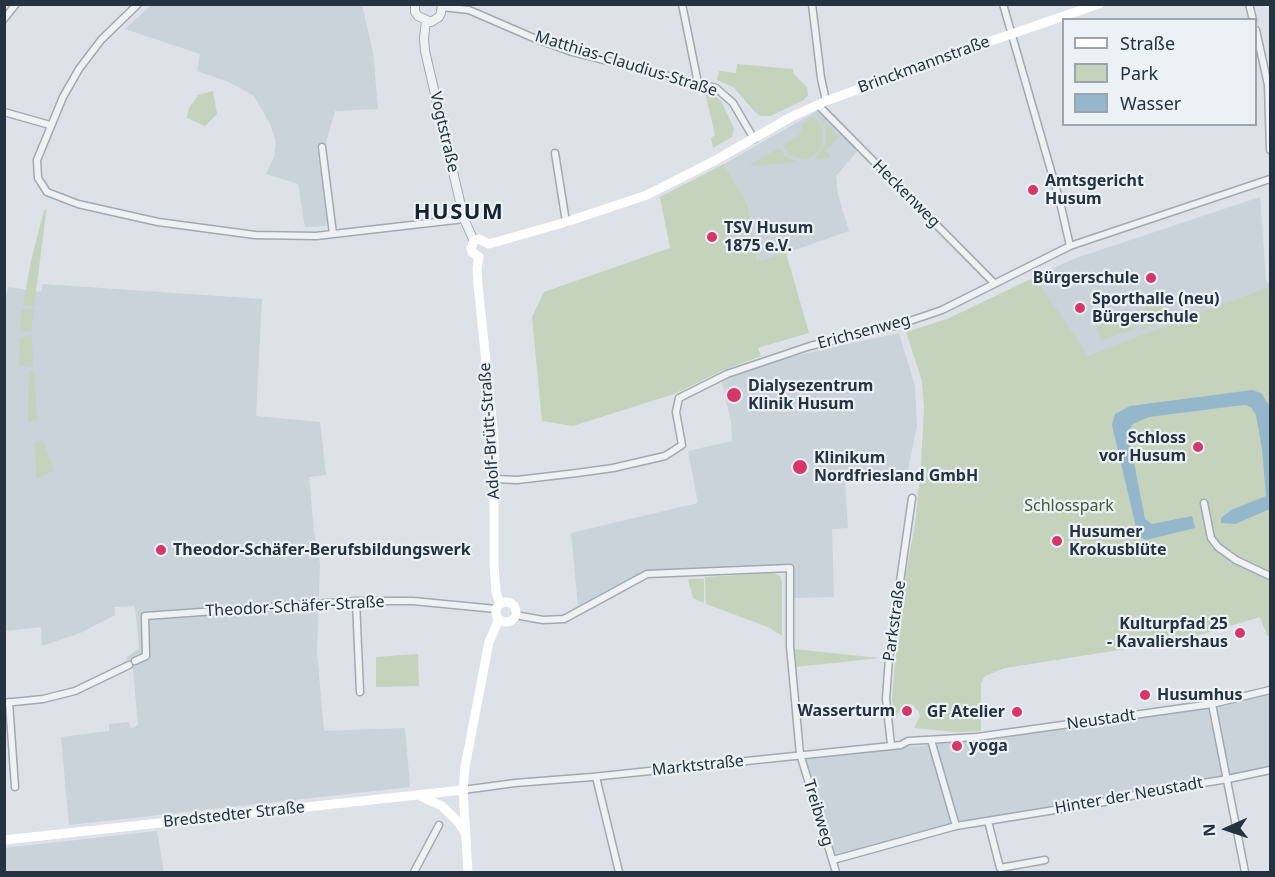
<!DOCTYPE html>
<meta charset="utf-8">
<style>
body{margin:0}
#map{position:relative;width:1275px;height:877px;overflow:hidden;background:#dce2e7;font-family:"Noto Sans",sans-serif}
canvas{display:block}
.frame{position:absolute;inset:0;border:6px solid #25323f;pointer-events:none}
.legend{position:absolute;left:1062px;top:18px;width:195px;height:108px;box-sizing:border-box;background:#ebf1f5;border:2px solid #9ca5ac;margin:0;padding:8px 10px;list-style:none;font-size:18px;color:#25323f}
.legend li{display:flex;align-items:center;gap:12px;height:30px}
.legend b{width:30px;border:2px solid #9ca5ac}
.north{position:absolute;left:1197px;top:799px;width:60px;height:60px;-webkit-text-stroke:4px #ebf1f5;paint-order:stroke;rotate:267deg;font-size:16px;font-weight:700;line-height:24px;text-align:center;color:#25323f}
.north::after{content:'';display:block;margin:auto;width:21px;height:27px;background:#25323f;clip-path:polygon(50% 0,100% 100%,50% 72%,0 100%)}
</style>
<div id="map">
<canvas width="1275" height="877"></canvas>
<div class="frame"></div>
<ul class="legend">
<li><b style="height:8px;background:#fff"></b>Straße</li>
<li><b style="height:16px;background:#c5d2bc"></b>Park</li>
<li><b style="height:16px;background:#94b7cb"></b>Wasser</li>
</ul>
<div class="north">N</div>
</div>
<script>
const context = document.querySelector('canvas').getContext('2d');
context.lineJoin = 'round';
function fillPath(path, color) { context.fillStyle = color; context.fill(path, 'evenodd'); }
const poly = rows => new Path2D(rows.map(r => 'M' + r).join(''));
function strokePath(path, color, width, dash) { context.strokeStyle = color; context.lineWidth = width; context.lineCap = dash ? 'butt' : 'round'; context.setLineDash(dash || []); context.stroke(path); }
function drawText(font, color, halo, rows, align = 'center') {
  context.font = font + ' "Noto Sans",sans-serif'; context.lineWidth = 4.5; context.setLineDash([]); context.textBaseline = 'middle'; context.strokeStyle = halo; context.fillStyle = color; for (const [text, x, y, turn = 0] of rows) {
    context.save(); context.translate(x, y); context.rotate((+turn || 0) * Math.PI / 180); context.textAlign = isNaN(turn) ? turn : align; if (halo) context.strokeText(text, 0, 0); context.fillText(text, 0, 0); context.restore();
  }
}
const built = poly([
 [151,5,362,5,373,52,378,109,335,111,325,146,317,147,328,223,326,226,305,227,298,184,266,174,274,157,276,141,270,124,254,96,229,82,197,71,200,54,125,29],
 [817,111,858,150,836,176,838,195,849,231,786,253,757,261,748,206,724,164],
 [1260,197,1266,280,1270,286,1087,357,1035,277,1076,258],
 [43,284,262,299,256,416,320,422,326,475,309,477,314,532,320,564,317,653,324,731,405,728,410,787,69,825,61,737,109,731,109,724,129,722,131,729,138,725,133,669,126,658,139,648,135,606,114,607,115,615,80,633,42,646,41,627,5,631,4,305,8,287,41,292],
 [899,333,915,386,917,425,907,476,845,483,848,528,832,529,834,597,794,598,792,564,644,571,578,606,571,533,698,503,688,451,732,441,731,422,721,378,744,370,798,355],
 [1270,691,1270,768,1230,777,1214,705],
 [1210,706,1226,778,957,825,934,743,977,739],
 [930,745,954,825,834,858,804,758],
 [157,831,164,872,5,872,5,848]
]);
const green = poly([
 [737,64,793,69,793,73,807,87,808,95,804,100,770,116,761,116,756,113,733,87,717,80,719,71,736,73],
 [213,91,217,114,205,126,187,118,189,108,198,95],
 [705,92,710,92,721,101,734,128,732,137,713,148,711,138,715,135],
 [815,116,823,131,823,142,817,153,807,159,795,157,788,153,783,146,799,135,804,123],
 [819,116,839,137,826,151,830,156,829,158,814,160,826,142,826,130],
 [779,148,785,156,798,162,748,166],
 [724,164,748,206,757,261,786,253,809,333,758,348,761,356,719,372,674,394,573,426,542,421,532,317,544,292,670,248,660,197],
 [44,210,47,210,46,214,34,306,23,305,31,261],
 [1035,277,1088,356,1270,286,1270,636,1267,636,1260,617,1183,640,1005,668,985,676,981,683,981,731,956,732,914,728,920,716,919,712,913,705,904,704,896,717,894,715,892,699,900,604,915,525,921,466,924,408,922,381,906,332,947,319],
 [1163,293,1169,320,1141,330,1141,315,1147,303],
 [1128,308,1135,329,1101,340,1094,319],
 [22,309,34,309,31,331,20,331],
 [32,335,33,366,19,366,20,338],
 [29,370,34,371,37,420,28,422],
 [43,440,54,471,36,478,35,442],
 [773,573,780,576,782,583,782,636,768,627,706,604,705,577],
 [688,579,704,579,704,603,693,598],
 [795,649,879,658,796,667],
 [418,654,419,686,376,687,376,657]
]);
const water = poly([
 [1252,390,1261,393,1270,407,1270,509,1235,524,1221,523,1221,518,1231,510,1266,496,1262,449,1256,415,1251,407,1245,405,1227,407,1149,417,1133,424,1128,432,1145,519,1152,524,1192,516,1195,528,1146,540,1138,536,1112,425,1115,414,1130,406]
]);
const minor = poly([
 [138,4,101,40,79,69,63,97,37,160,38,178,47,192,78,204,158,222,255,235,316,236,464,219],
 [682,4,698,83],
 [812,4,821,78,826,101],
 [1003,4,1060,202,1070,246],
 [1249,4,1253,20],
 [442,7,469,10,536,39,572,52,716,88,733,103,754,139],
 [4,19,16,4],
 [1256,30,1268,85,1270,150],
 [818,105,994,283],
 [4,112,50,125],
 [322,147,333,234],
 [555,153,566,222],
 [495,479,517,480,577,473,613,468,665,456,682,445,676,412,679,398,727,374,810,346,898,325,942,310,1070,246,1270,179],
 [1204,503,1211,538,1218,547,1236,560,1270,576],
 [356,601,360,692],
 [515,615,543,620,564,619,647,574,790,568,790,646,800,754,836,872],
 [135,661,146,656,145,616,356,601,413,601,496,609],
 [9,702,15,787],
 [4,703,43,699,75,691,129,665],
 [1212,704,1245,872],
 [931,740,956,826],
 [891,745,886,699,889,658,912,498],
 [596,777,619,872],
 [463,790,515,783,592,777,901,745,908,741,977,737,1212,704,1270,690],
 [988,821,1000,868,1045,860],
 [833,860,956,826,1104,802,1153,791,1228,779,1270,770],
 [414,872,439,825]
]);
const tertiary = poly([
 [415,4,415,12,418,16,431,22,439,17,441,13,442,4],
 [426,21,424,38,425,51,464,219,474,241]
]);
const secondary = poly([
 [479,257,472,252,471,248,474,241,479,239,489,244,566,222,647,195,714,161,791,117,826,101,994,40,1099,4],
 [479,257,477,268,478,285,494,438,494,565,496,592,500,604],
 '496 612a10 10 0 1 1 20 0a10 10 0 1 1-20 0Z',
 [422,797,442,806,459,823,465,833],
 [4,840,463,790],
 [468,872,463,790,465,767,489,642,499,619]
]);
const markers = [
 [1033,190,6,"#d73668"],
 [712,237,6,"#d73668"],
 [1151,278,6,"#d73668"],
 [1080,308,6,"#d73668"],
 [734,395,8,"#d73668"],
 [1198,447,6,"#d73668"],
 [800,467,8,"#d73668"],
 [1057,541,6,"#d73668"],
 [161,550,6,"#d73668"],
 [1240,633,6,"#d73668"],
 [1145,695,6,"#d73668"],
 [907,711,6,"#d73668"],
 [1017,712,6,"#d73668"],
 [957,746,6,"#d73668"]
];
const streetNames = [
 ["Matthias-Claudius-Straße",626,64,17],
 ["Brinckmannstraße",924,65,-20],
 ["Vogtstraße",444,132,77],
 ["Heckenweg",906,194,45],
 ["Erichsenweg",864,332,-15],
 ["Adolf-Brütt-Straße",490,431,-94],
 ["Theodor-Schäfer-Straße",295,607,-3],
 ["Parkstraße",895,621,-82],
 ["Neustadt",1101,720,-8],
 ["Marktstraße",698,766,-6],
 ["Hinter der Neustadt",1129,796,-10],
 ["Treibweg",818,813,73],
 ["Bredstedter Straße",234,815,-6]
];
const poiNames = [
 ["Amtsgericht",1045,181],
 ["Husum",1045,199],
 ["TSV Husum",724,228],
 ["1875 e.V.",724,246],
 ["Bürgerschule",1139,278,"right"],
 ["Sporthalle (neu)",1092,299],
 ["Bürgerschule",1092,317],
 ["Dialysezentrum",748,386],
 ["Klinik Husum",748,404],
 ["Schloss",1186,438,"right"],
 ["vor Husum",1186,456,"right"],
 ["Klinikum",814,458],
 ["Nordfriesland GmbH",814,476],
 ["Husumer",1069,532],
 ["Krokusblüte",1069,550],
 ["Theodor-Schäfer-Berufsbildungswerk",173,550],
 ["Kulturpfad 25",1228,624,"right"],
 ["- Kavaliershaus",1228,642,"right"],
 ["Husumhus",1157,695],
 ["Wasserturm",895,711,"right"],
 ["GF Atelier",1005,712,"right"],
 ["yoga",969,746]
];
const parkNames = [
 ["Schlosspark",1069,506]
];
const districtNames = [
 ["HUSUM",459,213]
];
fillPath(built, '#cad2da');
fillPath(green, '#c5d2bc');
fillPath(water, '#94b7cb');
strokePath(minor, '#a1aab1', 9);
strokePath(tertiary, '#a1aab1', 10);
strokePath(minor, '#eff2f5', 6);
strokePath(tertiary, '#eff2f5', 8);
strokePath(secondary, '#fff', 9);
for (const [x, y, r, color] of markers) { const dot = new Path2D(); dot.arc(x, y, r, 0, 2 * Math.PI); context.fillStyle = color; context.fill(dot); strokePath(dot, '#ebf1f5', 2); }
drawText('16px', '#25323f', '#ebf1f5', streetNames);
drawText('bold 16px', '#25323f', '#ebf1f5', poiNames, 'left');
drawText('16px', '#405b31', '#ebf1f5', parkNames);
context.letterSpacing = '1.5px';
drawText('bold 22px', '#17232f', '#ebf1f5', districtNames);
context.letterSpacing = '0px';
</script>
